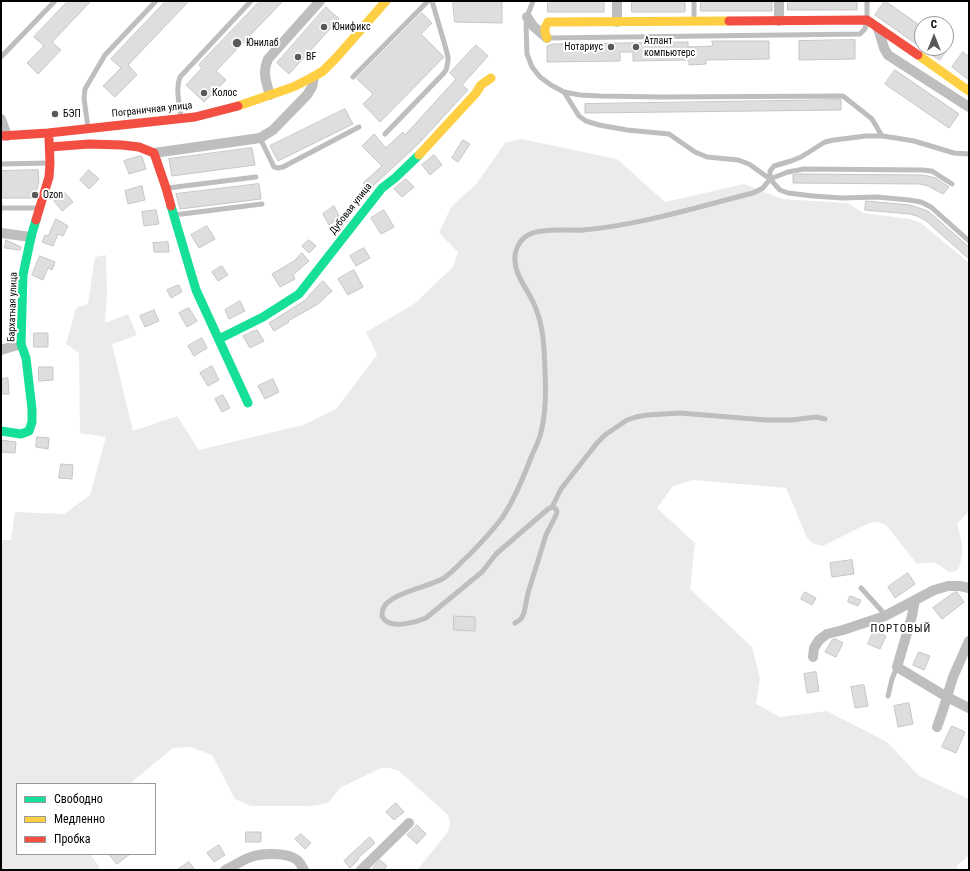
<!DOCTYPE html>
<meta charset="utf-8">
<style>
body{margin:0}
#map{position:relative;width:970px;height:871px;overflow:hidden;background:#fff;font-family:"Roboto Condensed",sans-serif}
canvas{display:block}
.frame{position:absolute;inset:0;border:2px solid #000;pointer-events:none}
.legend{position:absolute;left:16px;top:783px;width:140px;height:72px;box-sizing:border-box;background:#fff;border:1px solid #999;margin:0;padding:5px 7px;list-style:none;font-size:12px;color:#000}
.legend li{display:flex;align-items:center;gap:8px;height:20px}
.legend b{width:20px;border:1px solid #999}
.north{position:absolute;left:914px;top:16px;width:40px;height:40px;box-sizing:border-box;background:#fff;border:1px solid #999;border-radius:50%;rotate:0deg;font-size:11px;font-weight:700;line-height:16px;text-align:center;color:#000}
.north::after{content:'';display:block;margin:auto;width:14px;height:18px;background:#595959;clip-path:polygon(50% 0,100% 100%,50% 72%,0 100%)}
</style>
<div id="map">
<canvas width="970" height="871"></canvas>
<div class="frame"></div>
<ul class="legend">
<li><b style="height:5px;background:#16e098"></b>Свободно</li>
<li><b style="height:5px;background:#ffcf43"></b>Медленно</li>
<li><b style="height:5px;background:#f24e42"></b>Пробка</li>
</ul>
<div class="north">С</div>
</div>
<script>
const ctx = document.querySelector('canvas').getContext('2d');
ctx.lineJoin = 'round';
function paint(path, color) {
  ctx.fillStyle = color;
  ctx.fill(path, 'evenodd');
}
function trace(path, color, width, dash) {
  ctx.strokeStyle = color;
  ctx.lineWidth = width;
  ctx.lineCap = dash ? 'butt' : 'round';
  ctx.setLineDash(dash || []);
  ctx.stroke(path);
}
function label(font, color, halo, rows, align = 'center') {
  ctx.font = font + ' "Roboto Condensed",sans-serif';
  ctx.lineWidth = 4;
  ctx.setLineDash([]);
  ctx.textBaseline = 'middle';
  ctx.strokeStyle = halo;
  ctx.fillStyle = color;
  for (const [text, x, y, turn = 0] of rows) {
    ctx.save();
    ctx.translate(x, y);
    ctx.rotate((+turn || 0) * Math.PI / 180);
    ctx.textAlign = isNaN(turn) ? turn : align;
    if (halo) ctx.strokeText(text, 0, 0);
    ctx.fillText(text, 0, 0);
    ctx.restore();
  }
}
paint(new Path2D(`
 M521 139 617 159 665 202 744 184 782 199 848 203 863 213 910 219 921 223 969 263V511L957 524C962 541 965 552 958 570 946 575 947 568 937 564 932 561 923 563 917 564L886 525 878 522 869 523 823 546 814 544 807 538 786 488 693 480 673 486 657 508 695 543 690 589 752 647 760 678 756 704 780 717 827 711 887 742 919 776 969 799V855L957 866V870H417L448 832 450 823 448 815 398 770 389 768H381L340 788 329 802 319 805 310 806H251L235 799 212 755 191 747 173 748 133 781 131 784H17V854H90L99 866V870H1V540H11L15 512 64 514 90 495 106 437 80 433 79 353 66 344 76 308 88 304 95 257 106 255 107 292 105 323 128 314 137 335 112 344 133 431 177 416 199 450 303 425 336 409 377 355 366 332 414 304 453 267 458 252 439 233 451 207 477 183 505 143Z`), '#ebebeb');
const building = new Path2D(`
 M68 1H91L52 42 61 50 38 74 27 63 44 46 34 37Z
 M166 1H189L128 65 137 75 115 97 103 86 121 68 111 59Z
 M260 1H283L216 71 226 80 204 102 186 85 202 68 199 65Z
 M453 1H502V23L455 22Z
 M548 1H604V12H548Z
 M632 1H685V12H632Z
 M701 1H772V11H701Z
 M788 1H857V10H788Z
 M885 1 922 27V48L875 15Z
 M326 7 339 19 289 74 277 63Z
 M422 13 432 23 421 34 444 57 380 122 363 104 373 94 357 79Z
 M855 40V59L799 60V41Z
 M712 41H769V59L706 60V64L689 65V60L633 61V52H620V61L547 62V46L553 44 688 42V47L713 46Z
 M476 45 488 56 462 85 468 90 422 140 420 138 422 140 413 149 377 182 369 190 363 183 382 166 362 146 374 134 386 148 403 132 405 135 456 79 450 73Z
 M922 48H948L940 60Z
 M963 52 969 57V80L952 67Z
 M895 70 959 114 949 128 885 84Z
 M841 100V110L585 113V104Z
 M345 109 353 124 278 161 270 146Z
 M463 140 470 144 458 162 452 158Z
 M252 148 255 165 172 176 169 159Z
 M434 155 442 165 430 175 422 165Z
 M140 156 142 157 146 169 129 174 124 161Z
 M38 170 39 182 34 198H1V171Z
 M89 170 99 179 89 189 80 180Z
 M798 174 923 175 936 178 949 187 943 194 928 186 920 184 793 183V175Z
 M406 179 414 187 402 197 394 189Z
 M259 184 261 199 180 209 176 194Z
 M142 186 145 200 128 204 125 191Z
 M65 193 73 202 62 211 54 201Z
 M866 201 910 205 928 211 969 247V259L925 220 917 216 910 214 865 210Z
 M334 206 340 218 329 225 323 214Z
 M156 210 159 224 144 226 142 212Z
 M384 210 394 227 381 234 371 218Z
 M56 219 68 226 63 236 58 234 53 246 42 242 45 235 48 236Z
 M207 226 215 239 199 248 191 235Z
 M6 240 21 247 20 250 5 248Z
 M309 240 316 246 309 253 302 246Z
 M168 242 169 252H154L153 243Z
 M364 248 370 258 356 266 350 256Z
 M302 253 309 261 293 275 295 279 280 287 272 274 294 261Z
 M40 256 55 262 52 270 48 268 43 280 32 275Z
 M222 266 228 275 218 281 212 272Z
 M354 270 363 287 348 295 338 279Z
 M323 281 332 291 318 304 288 321 289 322 274 331 269 323 304 301Z
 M179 285 182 292 171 298 167 290Z
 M240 301 245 311 229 319 225 310Z
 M189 308 197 321 187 327 179 313Z
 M154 310 159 321 145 327 140 316Z
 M257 330 264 341 250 348 243 336Z
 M34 333H48V347H34Z
 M202 338 207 348 194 356 188 346Z
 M212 366 219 380 208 386 200 373Z
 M39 367H53V380L39 381Z
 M8 378 9 394H1V379Z
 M273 379 279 392 265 399 258 386Z
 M223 395 230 408 222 412 215 399Z
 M37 437 49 438 48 449 36 447Z
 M1 440 16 442 15 453 1 452Z
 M61 464 73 465 72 479 59 478Z
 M852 560 854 574 832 577 830 563Z
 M908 573 915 584 895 598 888 587Z
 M805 592 816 598 812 605 801 599Z
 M955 592H957L964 602 942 619 933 608Z
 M850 596 861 600 858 606 848 602Z
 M454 616 475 617V631L454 630Z
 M874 630 886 636 880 649 868 644Z
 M836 639 843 643 836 657 825 652 832 640Z
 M919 652 930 656 924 670 913 665Z
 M816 672 819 691 807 693 804 674Z
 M864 685 868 706 855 708 851 687Z
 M909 703 913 724 898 727 894 706Z
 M952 726 965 732 956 753 942 747Z
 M396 803 404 812 394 820 386 812Z
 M417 825 426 834 417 844 407 835Z
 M246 832H261V842H246Z
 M301 834 311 843 305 849 295 839Z
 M370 837 375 843 358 858 359 859 350 868 344 861Z
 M219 845 225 855 214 862 207 853Z
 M109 854H130L117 864Z
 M380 860 387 866 383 870H375L373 868Z
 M189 862 195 870H177Z`);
paint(building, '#dedede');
trace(building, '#c6c6c6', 1);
trace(new Path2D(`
 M533 1 527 17 526 24 527 54 532 67 540 77 551 85 564 92 579 116 586 121 599 125 627 130 669 134 695 152 707 157 738 160 749 164 770 179 780 190 788 193 813 196 842 198 877 197 909 200 921 202 931 207 969 241
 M694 1V20
 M548 38 860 34 865 29 867 20V1
 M1 57 55 1
 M353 77 428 1
 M564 92 580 95 600 96 661 97 843 96 872 119 882 136
 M181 118C180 105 175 89 180 77L251 1
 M88 128 84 98 85 89 105 55 156 1
 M385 134 443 74 446 70 448 61V57L444 42 432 1
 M260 138 274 167 278 168 283 167 359 127
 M1 164 48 163
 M770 179V171L774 166 791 161 801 157 825 142 834 140 866 136H882L896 138 914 141 954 153 969 154
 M168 188 256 177
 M2 208H39
 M174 215 262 204
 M552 507 561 489 597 443 605 435 627 420 636 417 647 415 680 413 766 420H792L816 417 825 419
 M861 588 881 610 885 616
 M515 623 521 619 524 613 528 593 546 535C548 530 557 515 557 512 557 511 556 510 556 509L552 507 548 509 496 554 482 572 426 618C417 622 395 628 386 621 384 620 383 618 382 616 382 613 382 611 383 609 389 593 429 587 444 578 454 571 461 562 470 554 481 543 492 531 502 518 515 499 524 476 532 455 535 449 538 442 540 436 546 414 546 393 545 370 544 349 544 329 536 309 531 293 516 279 515 261 514 252 518 243 525 237 536 227 568 231 583 230 641 225 697 207 753 193L763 188 770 179 788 172 804 169 922 170 932 171 952 184
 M888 696 892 679 897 667`), '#bebebe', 5);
trace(new Path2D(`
 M617 1V22
 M779 1V21
 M527 17 533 26 547 38
 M878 28 884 48 888 55 969 107
 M270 95C266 81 262 73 268 59L320 1
 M1 119 7 136
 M154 153 260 138 273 130 307 95 312 87 314 77
 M1 233 31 237
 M1 350 21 344
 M915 600 912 616 897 667 947 697 969 708
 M813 657 814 648 819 640 827 634 843 630 885 616 934 590 948 586H960L969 588
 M937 727 943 710 953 677 969 641
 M225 870C234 866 242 860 251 857 261 853 288 852 297 860 300 862 302 867 304 870
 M361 870 409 823`), '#bebebe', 10);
trace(new Path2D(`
 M171 206 196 290 248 403
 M219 339 263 317 299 294 382 188 395 178 419 155
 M1 431 21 434 29 431 32 422V409L26 358 21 344 23 275 31 237 36 220`), '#16e098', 9);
trace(new Path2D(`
 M547 38C544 32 544 28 548 22L729 21
 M918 55 969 91
 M238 106 293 87 311 78 323 71 336 58 386 1
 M419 155 476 93 481 85 491 78`), '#ffcf43', 9);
trace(new Path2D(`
 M729 21 867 20 918 55
 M1 136 48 133 195 117 238 106
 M50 147 89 144 122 145 139 147 154 153 166 188 171 206
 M36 220 49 177 50 163 49 139`), '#f24e42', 9);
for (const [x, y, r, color] of [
 [324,27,4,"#595959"],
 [237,43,5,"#595959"],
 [611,47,4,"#595959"],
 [636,47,4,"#595959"],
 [298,57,4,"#595959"],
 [204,93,4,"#595959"],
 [55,114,4,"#595959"],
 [35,195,4,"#595959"]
]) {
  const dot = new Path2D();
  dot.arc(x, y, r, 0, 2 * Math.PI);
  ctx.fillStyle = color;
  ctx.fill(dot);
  trace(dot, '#fff', 1.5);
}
label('10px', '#000', '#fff', [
 ["Юнификс",332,27],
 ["Атлант",644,41],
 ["компьютерс",644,53],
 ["Юнилаб",246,43],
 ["Нотариус",603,47,"right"],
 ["BF",306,57],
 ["Колос",212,93],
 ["БЭП",63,114],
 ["Ozon",43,195]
], 'left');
label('10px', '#000', '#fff', [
 ["Пограничная улица",152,110,-6],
 ["Дубовая улица",351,209,-52],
 ["Бархатная улица",13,307,-88]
]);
ctx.letterSpacing = '1px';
label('11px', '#000', '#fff', [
 ["ПОРТОВЫЙ",901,629]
]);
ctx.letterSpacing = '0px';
</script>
